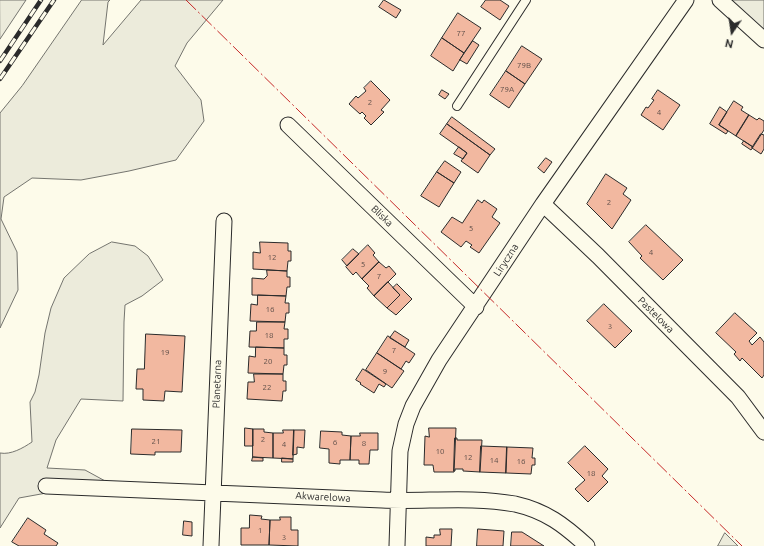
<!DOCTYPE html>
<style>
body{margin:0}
#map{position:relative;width:764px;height:546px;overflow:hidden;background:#fdfbea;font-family:Ubuntu,sans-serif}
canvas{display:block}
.north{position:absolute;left:712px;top:12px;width:40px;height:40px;-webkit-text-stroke:3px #fdfbea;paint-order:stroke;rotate:193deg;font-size:11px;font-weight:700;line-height:16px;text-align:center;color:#2b2b2b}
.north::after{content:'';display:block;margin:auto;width:14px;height:18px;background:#2b2b2b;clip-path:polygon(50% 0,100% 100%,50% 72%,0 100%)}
</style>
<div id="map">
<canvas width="764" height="546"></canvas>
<div class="north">N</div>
</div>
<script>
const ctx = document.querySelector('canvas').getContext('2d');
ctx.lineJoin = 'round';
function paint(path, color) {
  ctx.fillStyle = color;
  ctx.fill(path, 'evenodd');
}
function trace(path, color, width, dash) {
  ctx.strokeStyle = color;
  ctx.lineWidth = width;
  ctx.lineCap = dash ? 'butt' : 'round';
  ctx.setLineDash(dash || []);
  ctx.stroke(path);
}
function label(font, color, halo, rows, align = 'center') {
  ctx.font = font + ' Ubuntu,sans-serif';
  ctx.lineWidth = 3;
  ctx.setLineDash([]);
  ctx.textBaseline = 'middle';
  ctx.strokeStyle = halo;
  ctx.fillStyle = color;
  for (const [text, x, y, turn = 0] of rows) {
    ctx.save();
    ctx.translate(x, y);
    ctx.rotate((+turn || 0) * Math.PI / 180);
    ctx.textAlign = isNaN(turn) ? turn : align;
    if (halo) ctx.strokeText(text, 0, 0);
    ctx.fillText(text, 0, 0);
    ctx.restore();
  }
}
const green = new Path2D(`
 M0 0H26L0 39Z
 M82 0H110L108 2 103 45 141 0H223L187 43 175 66 201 100 204 121 176 160 129 171 81 180 32 178 4 197 1 219 17 252 18 290 0 328V113L22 86Z
 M729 0H764V33Z
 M112 242 135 246 148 256 163 280 142 296 125 305 124 322 123 401 81 399 56 440 47 468 85 470 107 482 19 498 0 528V453C11 455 23 448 32 442L30 402 35 392 39 375 45 333 51 308 64 278 89 254Z
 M725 533 738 546H718Z`);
paint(green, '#ecebdb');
trace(green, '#74746e', 1);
const building = new Path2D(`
 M384 0 401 10 396 18 379 7Z
 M486 0H500L509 6 500 20 481 7Z
 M458 13 481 28 464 53 442 38Z
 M442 38 464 53 453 71 431 56Z
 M473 41 479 45 467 64 460 60Z
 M522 46 542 59 525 84 506 71Z
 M506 71 525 84 509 108 490 95Z
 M371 81 390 100 381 110 384 112 371 125 364 118 366 116 362 112 360 114 349 104 356 96 358 98 366 91 364 88Z
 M442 90 449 94 445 99 439 95Z
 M658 90 680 105 663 130 641 115 646 107 648 108 654 100 652 99Z
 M734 101 743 107 741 110 749 115 736 136 719 125Z
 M720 107 727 112 719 125 728 131 726 134 710 124Z
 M749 115 757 120 759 118 764 121V130L753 147 736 136Z
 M452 117 495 149 490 155 447 124Z
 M447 124 490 155 478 173 461 161 467 153 440 134Z
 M761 134 764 135V149L761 154 752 148Z
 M744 141 753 147 751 150 742 144Z
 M459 147 467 153 463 159 454 154Z
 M546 158 552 162 544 173 538 168Z
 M445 161 461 172 454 183 437 172Z
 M437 172 454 183 439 207 421 196Z
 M606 174 627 188 623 194 631 200 612 229 587 204Z
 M478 200 482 203 484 200 497 209 492 217 500 223 479 253 470 247 472 245 466 241 461 247 441 232 452 217 462 223Z
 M646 225 683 260 663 280 640 258 642 256 629 242Z
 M260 242 288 243V251H291V261H288L287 271 253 269V252L260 253Z
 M368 245 375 253 373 255 379 262 362 279 356 272 353 275 346 267Z
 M353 249 359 254 347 266 342 260Z
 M379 262 386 268 389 266 396 274 374 296 367 288 369 286 362 279Z
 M267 270 287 271V277H290V287H287L286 296 252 295V278L264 279 267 276Z
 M388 282 400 295 387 308 374 296Z
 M397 284 412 299 396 315 387 308 400 295 393 288Z
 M258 295 286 296 285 303H289V313H286L285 322 250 321 251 304 257 305Z
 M604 304 632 331 615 348 587 321Z
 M735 313 757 333 749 341 752 345 760 337 764 342V375L762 378 742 358 740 361 734 354 736 352 716 333Z
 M257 322H285L284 329H288V339H284V348L249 347 250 331H256Z
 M395 331 409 340 405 347 390 338Z
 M146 334 185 336 182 392 165 391 164 401 143 400V389H136L137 369H144Z
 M388 336 415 354 409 363 406 361 401 369 377 353Z
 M256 347 284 348V355H287V365H284L283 374 248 373 249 356 255 357Z
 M377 353 404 371 392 388 366 370Z
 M363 369 386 384 384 387 379 384 374 393 360 384 361 383 356 380Z
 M254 374H283V381H286V391H283L282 401 247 399 248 382H254Z
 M245 428 253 429V446H245Z
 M429 428H456L454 472H434L433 465H424L425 436 429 437Z
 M132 429 182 430 181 452H155V455L131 454Z
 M253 429H264V432L273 433V458L253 457Z
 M283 430H294L293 459 273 458V433H283Z
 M294 430H305L304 448 297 447V454L293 455Z
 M321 431 342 432V435L351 436 350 460H340V464L329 463V449L320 448Z
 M360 433H378V450H370L369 464H359V460H350L351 436H360Z
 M455 438H457V440H482L480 472 463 471V469H455V471H454Z
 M481 446 507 447 506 473 480 472Z
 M585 446 608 469 602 476 608 482 588 502 575 489 585 480 568 463Z
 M507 447 533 448 532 458H535V465H532L531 474 506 473Z
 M253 457 263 458V461H252Z
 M282 458 293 459V462H282Z
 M250 515 262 516 261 519 270 520 269 545H241V528H249Z
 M280 517H291V530H298V546L269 545 270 520H280Z
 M28 518 46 530 44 534 58 543 56 546H19L12 542Z
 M184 521 192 522V536L183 535Z
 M440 529H452L451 546H426V537L434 538V535H440Z
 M478 529 504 531 503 546H477Z
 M512 532H522L544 546H511Z`);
paint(building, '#f2b8a0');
trace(building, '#2b2b2b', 1);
const lane = new Path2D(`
 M457 106 526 0`);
const street = new Path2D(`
 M720 0 764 40
 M288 125 476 307
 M543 204 598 256 738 397 764 432
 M46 486C158 490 270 495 382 500 425 502 471 496 515 504 546 511 564 525 587 546
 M211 546 224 221
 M397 546 400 451 406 424 413 406 439 360 543 204 686 0`);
trace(lane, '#2b2b2b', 10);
trace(street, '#2b2b2b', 17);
trace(lane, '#fdfbea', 8);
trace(street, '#fdfbea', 15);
const rail = new Path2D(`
 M0 61 41 0
 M0 79 54 0`);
trace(rail, '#2b2b2b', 4.5);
trace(rail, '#fdfbea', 3, [9]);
trace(new Path2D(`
 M186 0 742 546`), '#c62828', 1, [14, 3, 2, 3]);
label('8px', '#5d4e48', null, [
 ["77",461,33],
 ["79B",524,65],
 ["79A",507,89],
 ["2",370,102],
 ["4",659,112],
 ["2",609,202],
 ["5",471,228],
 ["4",651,252],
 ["12",272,257],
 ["5",363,264],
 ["7",379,276],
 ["16",270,309],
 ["3",610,326],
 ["18",269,335],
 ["7",394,350],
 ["19",165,352],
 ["20",268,361],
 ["9",385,371],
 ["22",267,387],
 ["2",263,439],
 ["21",156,441],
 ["6",335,442],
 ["8",364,443],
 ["4",284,444],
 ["10",440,451],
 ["12",468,457],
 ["14",494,460],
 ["16",521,461],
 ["18",591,473],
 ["1",260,530],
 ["3",284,537]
]);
label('10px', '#2b2b2b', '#fdfbea', [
 ["Bliska",382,216,44],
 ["Liryczna",506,260,-57],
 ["Pastelowa",656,315,45],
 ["Planetarna",217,384,-88],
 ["Akwarelowa",323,497,3]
]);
</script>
